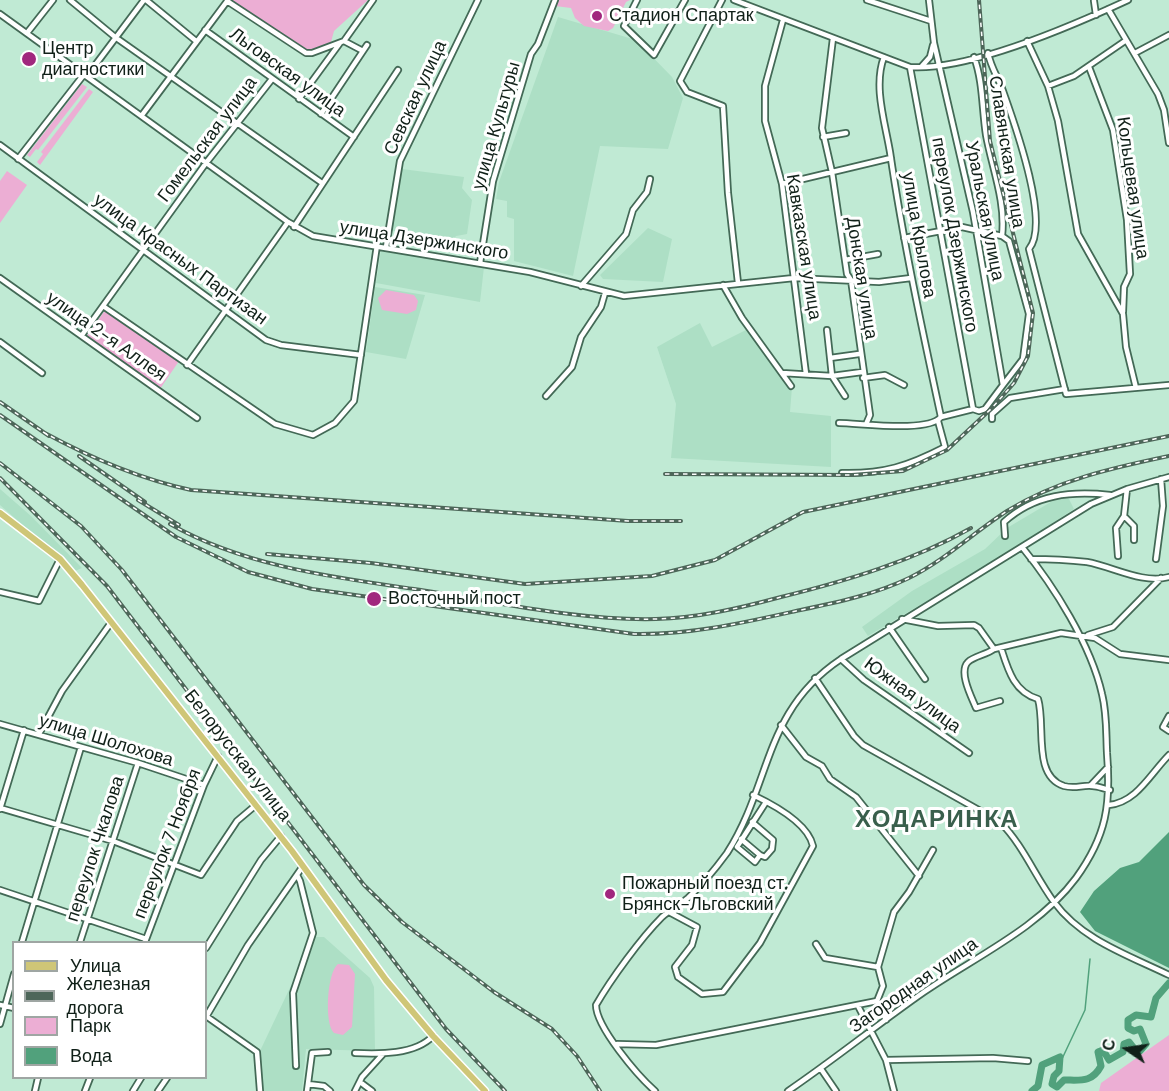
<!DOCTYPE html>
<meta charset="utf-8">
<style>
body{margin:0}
#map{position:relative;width:1169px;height:1091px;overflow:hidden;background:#c0ead4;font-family:"DM Sans",sans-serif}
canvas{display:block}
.legend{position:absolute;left:12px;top:941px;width:195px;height:138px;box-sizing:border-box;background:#fff;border:2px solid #9fa6a3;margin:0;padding:8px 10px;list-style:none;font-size:18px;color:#102018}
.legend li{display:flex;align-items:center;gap:12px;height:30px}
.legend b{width:30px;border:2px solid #9fa6a3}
.north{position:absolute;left:1097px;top:1019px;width:60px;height:60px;-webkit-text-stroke:4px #fff;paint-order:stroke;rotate:283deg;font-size:16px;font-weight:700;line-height:24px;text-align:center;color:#102018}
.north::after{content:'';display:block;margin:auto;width:21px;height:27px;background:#102018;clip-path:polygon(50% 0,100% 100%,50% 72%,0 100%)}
</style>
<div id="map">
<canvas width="1169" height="1091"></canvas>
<ul class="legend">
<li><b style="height:8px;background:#cfc677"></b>Улица</li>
<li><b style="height:8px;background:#4d6659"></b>Железная дорога</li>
<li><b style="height:16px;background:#ecaed4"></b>Парк</li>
<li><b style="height:16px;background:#51a17c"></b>Вода</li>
</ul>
<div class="north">С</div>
</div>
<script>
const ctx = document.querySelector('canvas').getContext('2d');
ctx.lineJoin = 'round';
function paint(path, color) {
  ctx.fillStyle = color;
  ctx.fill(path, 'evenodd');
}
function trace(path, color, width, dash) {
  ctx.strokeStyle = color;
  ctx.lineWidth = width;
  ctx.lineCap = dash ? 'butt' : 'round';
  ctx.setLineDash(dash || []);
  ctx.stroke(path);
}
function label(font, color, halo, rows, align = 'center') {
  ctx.font = font + ' "DM Sans",sans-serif';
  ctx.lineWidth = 6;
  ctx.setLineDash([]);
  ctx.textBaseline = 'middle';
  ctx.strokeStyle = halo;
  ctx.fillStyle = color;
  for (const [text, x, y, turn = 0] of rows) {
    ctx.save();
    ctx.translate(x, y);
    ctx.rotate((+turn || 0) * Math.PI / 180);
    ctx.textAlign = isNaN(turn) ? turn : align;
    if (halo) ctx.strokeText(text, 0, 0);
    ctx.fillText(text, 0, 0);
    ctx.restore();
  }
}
paint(new Path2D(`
 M558 17 636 40 672 77 683 98 668 149 600 146 573 276 514 261V219L507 217V201L496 199 499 182Z
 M402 169 464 177 462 188 472 200 467 234 456 236 447 249 399 240 400 232 390 230 398 176H401Z
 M648 228 672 239 663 282 603 279 600 275Z
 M381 250 484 267 480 302 376 283Z
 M375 287 425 295 406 359 366 352Z
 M700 323 712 347 746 330 792 387 790 412 831 416V467L671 458 676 404 657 347Z
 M0 489 31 516 82 568 75 571 0 505Z
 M1066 493 1074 509 1015 548 868 636 862 627 912 591 985 549 1007 528Z
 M314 937H324L370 978 374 987 375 1051 306 1049 302 1091H262L260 1051Z`), '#addfc5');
paint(new Path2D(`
 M229 0H367V1L334 31 331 42 307 51Z
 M558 0H630L626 2 613 28 608 31 584 26 575 18 571 8 555 6Z
 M82 84 87 87 38 150 36 149 30 157 27 155Z
 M89 89 93 92 40 165 37 162 43 154 41 152Z
 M7 171 27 185 0 223V181Z
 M386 290 414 295 418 301 416 310 407 314 382 310 378 298Z
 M106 309 179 361 160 389 86 337Z
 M338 964 349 965 355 974 352 1027 343 1035 334 1033C324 1024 327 972 338 964Z
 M1169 1035V1091H1099L1101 1083Z`), '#ecaed4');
paint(new Path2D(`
 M1169 832V968L1095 931 1080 912 1094 891 1120 868 1139 862Z`), '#51a17c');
trace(new Path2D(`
 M1061 1061 1085 1010 1090 959`), '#51a17c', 1.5);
trace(new Path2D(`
 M1032 1091 1038 1086 1042 1065 1060 1057 1059 1071 1054 1076 1052 1084 1057 1087 1064 1080C1080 1080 1092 1083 1101 1066L1098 1052 1103 1050 1109 1060 1123 1052 1124 1044 1129 1042 1136 1051H1140L1146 1044 1140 1029 1134 1031 1128 1028V1020L1136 1015 1151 1017 1156 998 1169 983`), '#51a17c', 7);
const minor = new Path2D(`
 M70 0 115 37 322 183
 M146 0 196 41
 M637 0 624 26 654 55 685 0
 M722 0 680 81 687 92 723 106 728 193 738 283
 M734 0 910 67C968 71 1074 25 1128 0
 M867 0 931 21
 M227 1 306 53H312L344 41 363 51 367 45
 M1094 1 1096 15
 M1108 9 1158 94 1164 110 1169 143
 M0 14 288 222 313 236 530 272 624 296 794 278 879 282 911 278
 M783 20 765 86V121L782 184 806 374
 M205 30 354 137
 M27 33 53 0
 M833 38 822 128 832 172 847 274 851 280 870 415 867 422
 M344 41 373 0
 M1027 41 1048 86 1058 121 1078 234 1123 314 1126 347 1136 388
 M988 53C991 68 998 77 1003 91 1014 122 1051 223 1029 249L1066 394 1169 385
 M1135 53 1169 35
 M884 57C873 86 885 122 890 152 903 241 922 329 941 417
 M974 57C983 81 982 109 986 135 992 168 1006 202 1002 236L1009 241 1029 314 1023 359 1003 385
 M922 66 930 57 933 45
 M910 67 973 409
 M1089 67 1113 130 1127 220 1130 274 1124 287 1123 312
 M1048 86 1074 76 1125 41
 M299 99 340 43
 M321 114 363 51
 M142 115 228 0
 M823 137 846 133
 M0 145 266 340 281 345 361 355
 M18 159 82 77 90 72 144 0
 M782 184 891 158
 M294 227 398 70
 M904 238 962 227 1002 236
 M386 247 400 161 478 0
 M845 260 878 254
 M480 263 493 181 531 54 538 44 555 0
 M0 278 197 418
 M723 285 742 318 791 386
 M581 286 626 234 633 210 647 192 650 179
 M103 306 275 424 313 435 335 423 354 401 377 245
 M827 330 832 376 845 396
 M82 335 206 163 272 79
 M0 342 42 373
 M830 358 859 354
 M187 365 288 222
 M782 373 832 376 862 372
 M863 378 885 375 904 385
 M546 396 572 367 581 337 601 307 605 293
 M992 419V414L1010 398 1065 389
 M839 423C860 423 928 433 941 417L973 409 979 411 985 409 1003 385 973 212 934 43 929 0
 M842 473C884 474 908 466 945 447L938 421
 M1124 516 1134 526V540
 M1005 536 1004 522C1035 494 1071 491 1110 495
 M1118 556 1116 528 1124 516 1127 489
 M1031 559C1050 559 1069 560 1087 562 1114 567 1142 584 1169 577
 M1156 559 1163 506 1161 479
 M0 592 39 601 60 559
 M902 619 938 626 974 625 979 628 994 649 1061 633 1095 638 1120 654 1169 660
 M889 627 925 679
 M1088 635 1113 627 1161 578
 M1001 648C1008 670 1014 692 1038 699 1046 725 1032 776 1064 786 1075 789 1082 785 1092 786 1098 786 1104 789 1110 790
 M994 649C986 655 974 656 968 662 958 672 972 698 976 708L1000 701
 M841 659 864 680 969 753
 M815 678 854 736 863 745 1000 822C1023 845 1035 876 1054 902 1082 940 1128 955 1169 975
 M1169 716 1163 727 1169 731
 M0 724 138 763 204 785
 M781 725 806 757 822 766 830 779 856 797 919 876
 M39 734 62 691 110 624
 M1091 785 1108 767
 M1109 805C1137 802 1150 774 1169 755
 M0 808 113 841 201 875 237 821 256 805
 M0 809 24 730
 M752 822 773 840 772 849 765 857 760 855 755 862 737 847 766 802
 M741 839 760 855
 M0 890 146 939
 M669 912 697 927 692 945 675 967 678 977 702 994 723 992 760 943 813 846C808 823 772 804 753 795
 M22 942 81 747
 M80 942 138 763
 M145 942 204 785 218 756
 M816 944 825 958 878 967
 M206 948 261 860 281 836
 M0 1005 14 1008
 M858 1006 886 1060 894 1091
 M206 1016 257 1052 260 1091
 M206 1017 248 945 303 866
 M886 1020 877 1001 883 986 878 967 894 912 909 892 933 850
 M0 1024 14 974
 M617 1044 656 1045 877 1001
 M355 1053C379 1054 415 1055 433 1036
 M886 1060 993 1058 1028 1061
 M296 1066 293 993 313 933 300 881 297 875
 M821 1069 836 1091
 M360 1082 372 1091
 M308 1084 324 1086 330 1091
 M35 1091 38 1078
 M85 1091 90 1078
 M133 1091 141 1078
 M158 1091 167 1078
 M307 1091 312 1053 328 1052
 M355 1091 362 1077 383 1054
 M655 1091C638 1076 596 1027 596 1005 611 979 641 938 662 917 670 910 680 905 688 898 702 885 716 868 727 853 772 783 763 711 841 659L1091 504 1127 489 1169 477
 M788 1091C835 1059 878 1024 924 992 975 957 1039 928 1076 878 1107 835 1111 804 1107 753 1106 733 1107 714 1102 694 1091 645 1054 586 1022 547`);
const major = new Path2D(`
 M0 513 60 559 82 585 292 851 386 980 433 1036 485 1091`);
trace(minor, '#436956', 8);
trace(major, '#fff', 9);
trace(minor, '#fff', 4.5);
trace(major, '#cfc677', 6);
const rail = new Path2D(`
 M0 402 49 436
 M0 415 176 537 248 572 312 589 634 634C690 635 742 623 796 611 834 603 874 595 909 578 945 560 973 533 1007 511 1057 480 1112 468 1169 456
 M43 432C89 457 140 479 191 490L628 521H681
 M79 456 145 502
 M0 463 81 526 122 570 364 885 402 922 494 992 552 1029 577 1056 600 1091
 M665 474 852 475 903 471 947 450 992 408 1014 383 1028 356 1033 313 990 141 979 0
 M0 478 107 586 446 1029 505 1091
 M138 500 179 525
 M170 524C244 566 331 577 414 589 493 601 576 621 656 619 698 618 740 608 781 597 846 581 913 561 971 528
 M267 554 371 563 525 584 652 576 715 560 803 512 1169 436`);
trace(rail, '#4d6659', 4);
trace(rail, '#fff', 1.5, [4.5]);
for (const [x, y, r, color] of [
 [597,16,6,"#a1277e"],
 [29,59,8,"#a1277e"],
 [374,599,8,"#a1277e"],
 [610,894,6,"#a1277e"]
]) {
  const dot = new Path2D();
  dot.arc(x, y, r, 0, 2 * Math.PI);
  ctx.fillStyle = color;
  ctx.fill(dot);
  trace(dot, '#fff', 2);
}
label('18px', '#102018', '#fff', [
 ["Стадион Спартак",609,16],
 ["Центр",42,49],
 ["диагностики",42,70],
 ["Восточный пост",388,599],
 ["Пожарный поезд ст.",622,884],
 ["Брянск-Льговский",622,905]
], 'left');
label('18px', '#102018', '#fff', [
 ["Льговская улица",287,73,36],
 ["Севская улица",416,98,-65],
 ["улица Культуры",497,126,-74],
 ["Гомельская улица",208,140,-53],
 ["Славянская улица",1006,152,81],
 ["Кольцевая улица",1132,188,82],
 ["Уральская улица",984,211,79],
 ["улица Крылова",918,235,80],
 ["переулок Дзержинского",954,235,80],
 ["улица Дзержинского",424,241,9],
 ["Кавказская улица",803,247,81],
 ["улица Красных Партизан",180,260,36],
 ["Донская улица",861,278,81],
 ["улица 2-я Аллея",106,337,35],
 ["Южная улица",912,696,36],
 ["улица Шолохова",106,741,17],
 ["Белорусская улица",237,756,52],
 ["переулок 7 Ноября",168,844,-69],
 ["переулок Чкалова",96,849,-72],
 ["Загородная улица",914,986,-35]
]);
ctx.letterSpacing = '1.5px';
label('bold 24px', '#395f4c', '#fff', [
 ["ХОДАРИНКА",937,821]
]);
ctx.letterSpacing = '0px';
</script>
